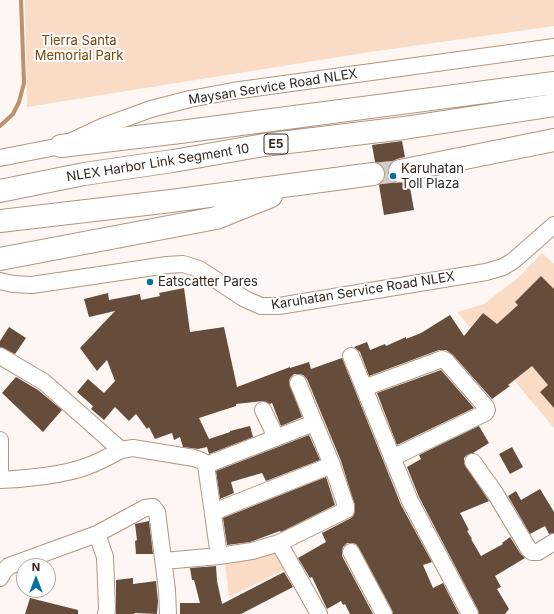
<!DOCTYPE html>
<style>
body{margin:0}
#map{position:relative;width:554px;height:614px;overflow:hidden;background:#fdf6f2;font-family:Inter,sans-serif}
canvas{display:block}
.north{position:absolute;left:16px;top:558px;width:40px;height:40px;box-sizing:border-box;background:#fff;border:1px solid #aca7a4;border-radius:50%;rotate:0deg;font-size:11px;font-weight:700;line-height:16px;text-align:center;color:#30241c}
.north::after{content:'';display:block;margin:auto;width:14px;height:18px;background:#096f9c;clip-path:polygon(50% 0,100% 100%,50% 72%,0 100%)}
</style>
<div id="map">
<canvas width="554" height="614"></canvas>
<div class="north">N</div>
</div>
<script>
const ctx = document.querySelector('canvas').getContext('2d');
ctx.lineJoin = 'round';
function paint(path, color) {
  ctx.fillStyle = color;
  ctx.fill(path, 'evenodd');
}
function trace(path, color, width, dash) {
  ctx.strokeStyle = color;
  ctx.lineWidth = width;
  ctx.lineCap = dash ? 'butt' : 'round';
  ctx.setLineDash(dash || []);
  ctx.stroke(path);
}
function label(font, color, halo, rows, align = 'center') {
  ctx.font = font + ' Inter,sans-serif';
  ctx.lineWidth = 4;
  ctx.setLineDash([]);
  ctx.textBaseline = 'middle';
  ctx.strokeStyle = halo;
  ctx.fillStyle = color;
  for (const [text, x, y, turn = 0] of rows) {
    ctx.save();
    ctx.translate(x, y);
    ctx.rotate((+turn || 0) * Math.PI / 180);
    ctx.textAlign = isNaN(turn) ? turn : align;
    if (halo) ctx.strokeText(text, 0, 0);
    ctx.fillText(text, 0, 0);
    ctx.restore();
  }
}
paint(new Path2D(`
 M25 0H554V26L370 52 27 107Z
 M542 253 554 264V428L457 312 484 304 519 277Z
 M279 552 286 569 229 597 225 563Z`), '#fadbc5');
trace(new Path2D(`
 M0 126 13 114 19 102 24 83 21 0`), '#bd906e', 4);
paint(new Path2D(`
 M402 141 405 157 397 159 391 162 388 167V173L390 179 396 183 409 182 414 210 384 215 379 185 384 179 385 172 383 166 378 163 375 162 372 145Z
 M541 276 554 289V408L540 392 548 385 532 366 508 385 510 386 492 399 453 355 446 350H439L369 376 360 352 354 347 367 342 370 350 385 344 386 346 406 337V339L421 333 450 315 464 336 483 313 497 324 518 305 515 302Z
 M184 288 190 332 224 327 237 387 290 367V368L309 362 311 369 342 358 401 505 432 562 423 565 433 588 443 583 459 614H393L392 610 359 548 356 544 352 543H347L343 547 342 551V556L373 614H350L345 604 343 605 341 601 327 609 312 577 310 578 298 558 326 542 322 533 351 518 354 515 355 506 341 461 307 379 303 375 299 374H294L290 378 289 382 302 417 281 426 272 403 270 404 263 401 236 404V406L199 418 209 439 230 432V431L250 426 253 437 209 454 207 447 198 449 183 447 180 437 174 440 172 433 155 439 149 427 147 429 136 414 129 421 115 407 104 420 91 409 93 406 77 392 88 379 104 393 115 381 107 360 97 371 80 348 115 311 89 317 84 299 108 293 109 300 140 294 141 300 160 296 159 293Z
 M9 327 26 338 15 354 0 347V341Z
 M441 370 474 408 397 445 377 393Z
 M16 377 38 390 62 410 43 432 2 393Z
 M479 426 489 443 473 453 467 455 464 458V463L489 501 460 513 469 530 467 531 472 539H471L481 556 503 544 502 543 510 537 520 553 525 558 495 576 501 587 497 589 509 609 505 614H479L478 610 419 497 407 467 421 459 419 455Z
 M309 435 320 460 266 481 262 473 231 482 234 493 220 499 216 471Z
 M512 447 523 467 510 474 499 454Z
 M326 477 335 505 281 532 280 531 250 542 227 545 223 518Z
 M540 489 554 512V533L549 534 545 526 530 534 508 496 516 491 521 500Z
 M149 521 153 554H136L135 541 137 540 135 524Z
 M216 566 217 581 222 604 284 572 293 587 241 614H180V603H200L194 580H192L190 568Z
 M133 578V584L156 581 158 601 157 614 135 613 134 614H116V580Z
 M30 598 78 610V614H25Z`), '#664c3a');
trace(new Path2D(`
 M373 174 400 171`), '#d4ccc7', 22, [22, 11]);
const minor = new Path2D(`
 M0 158 61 146 104 126 151 109 190 99 233 91 554 47
 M0 281 13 284 32 285 167 265 183 264 199 269 245 299 261 306H279L486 272 503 267 513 261 554 225
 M0 356 44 382 121 450 133 448 194 458 202 461 206 465 219 556
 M351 356 410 501 470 614
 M364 388 442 359 446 361 486 407 487 410 485 413 392 458
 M263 410 276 437
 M0 440V479
 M473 462 495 493 528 548 532 552H538L554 542
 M206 465 314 423
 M0 480C25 479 65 475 88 466 99 462 110 456 121 450
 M213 512 332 465
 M97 534 105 557 107 609 106 614
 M279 543 319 614
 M351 552 384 614
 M164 561 219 556 252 551 279 543 346 510V506L332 465 298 383
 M0 578 4 571 9 566 97 534 145 508 153 507 157 512 167 590 168 614`);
const highway = new Path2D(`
 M61 146 180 132 554 83
 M400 171 554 140
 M0 191 84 174 173 161 264 145 404 128 554 105
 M0 221 171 201 373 174
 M0 259 216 218 271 196`);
trace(minor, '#b29580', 18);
trace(highway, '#b29580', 24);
trace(minor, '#fff', 16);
trace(highway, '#fff', 22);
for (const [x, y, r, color] of [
 [393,176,4,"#096f9c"],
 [150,282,4,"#096f9c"]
]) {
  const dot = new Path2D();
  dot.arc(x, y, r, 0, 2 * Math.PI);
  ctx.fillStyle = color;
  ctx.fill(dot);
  trace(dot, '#fff', 1.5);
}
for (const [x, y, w] of [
 [276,144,24]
]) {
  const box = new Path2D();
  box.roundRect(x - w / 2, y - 10, w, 20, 3);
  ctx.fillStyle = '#fff';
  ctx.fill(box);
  trace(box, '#30241c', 1);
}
label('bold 12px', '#30241c', null, [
 ["E5",276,144]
]);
label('13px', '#7c4208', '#fff', [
 ["Tierra Santa",79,41],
 ["Memorial Park",79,56]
]);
label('13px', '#30241c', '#fff', [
 ["Maysan Service Road NLEX",273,87,-9],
 ["NLEX Harbor Link Segment 10",158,163,-9],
 ["Karuhatan Service Road NLEX",363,291,-9]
]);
label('13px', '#30241c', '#fff', [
 ["Karuhatan",401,169],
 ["Toll Plaza",401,184],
 ["Eatscatter Pares",158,282]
], 'left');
</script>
